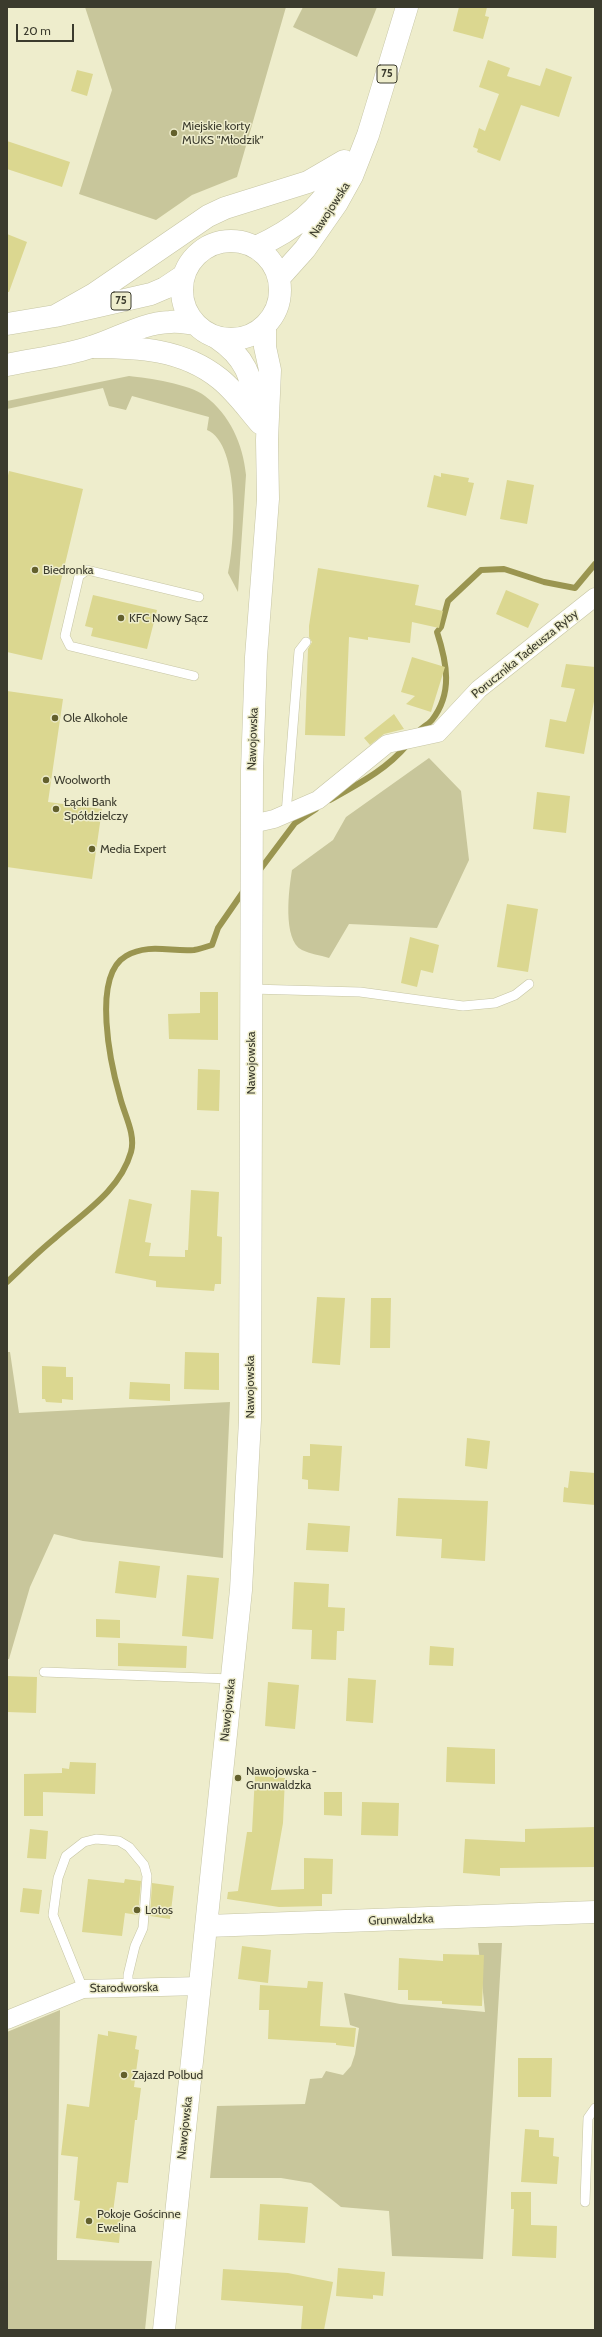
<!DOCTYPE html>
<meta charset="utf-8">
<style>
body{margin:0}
#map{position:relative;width:602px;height:2337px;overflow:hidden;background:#eeedcc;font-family:Cabin,sans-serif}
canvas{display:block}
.frame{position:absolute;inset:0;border:8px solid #3b3b2d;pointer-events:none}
.scale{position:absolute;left:16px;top:24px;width:58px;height:18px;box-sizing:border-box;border:2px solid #3b3b2d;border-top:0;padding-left:5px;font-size:12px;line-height:14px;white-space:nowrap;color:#3b3b2d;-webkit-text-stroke:3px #eeedcc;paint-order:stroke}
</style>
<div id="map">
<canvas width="602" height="2337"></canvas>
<div class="frame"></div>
<div class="scale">20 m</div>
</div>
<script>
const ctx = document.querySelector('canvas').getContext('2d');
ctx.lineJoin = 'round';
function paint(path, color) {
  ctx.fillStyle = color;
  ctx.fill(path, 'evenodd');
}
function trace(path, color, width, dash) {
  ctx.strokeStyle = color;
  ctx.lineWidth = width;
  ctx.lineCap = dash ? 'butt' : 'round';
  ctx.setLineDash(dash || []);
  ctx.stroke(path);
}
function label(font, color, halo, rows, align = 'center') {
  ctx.font = font + ' Cabin,sans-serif';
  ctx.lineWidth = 3;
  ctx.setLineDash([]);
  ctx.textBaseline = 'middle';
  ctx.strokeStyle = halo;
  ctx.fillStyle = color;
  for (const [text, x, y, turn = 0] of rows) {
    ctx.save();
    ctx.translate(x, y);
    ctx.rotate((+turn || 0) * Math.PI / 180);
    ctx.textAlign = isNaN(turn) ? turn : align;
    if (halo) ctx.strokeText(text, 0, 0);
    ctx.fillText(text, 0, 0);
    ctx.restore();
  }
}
paint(new Path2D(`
 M85 7H286L237 177 192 195 156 220 79 194 112 90Z
 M303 7H377L357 57 293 27Z
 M129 376C148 378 190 384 205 396 230 415 243 444 246 475L238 592 228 573C235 542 241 444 207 430L209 417 132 396 126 410 109 406 103 388 7 409V401Z
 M429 758 461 791 469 860 437 928 349 924 329 958C320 955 310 954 302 950 282 940 289 888 292 870L333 840 346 817Z
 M7 1352H10L19 1413 230 1402 223 1558 83 1541 54 1534 30 1587 9 1659H7Z
 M478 1943H502L483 2259 392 2256 389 2211 341 2207 311 2183 281 2178H210L217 2106 305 2104 310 2079 322 2078 326 2071 343 2075 351 2066 355 2054 359 2028 350 2025 344 1993 400 2004 485 2012Z
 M60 2010 57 2260 152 2261 145 2330H7V2032Z`), '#c8c69b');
trace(new Path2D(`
 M418 732C422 727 428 725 432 720 453 693 447 663 437 632L441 627 448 601 481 570 504 569 544 582 575 588 595 564
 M330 800C358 784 386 770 407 745
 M259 871 295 823 316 809
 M7 1282C23 1267 38 1252 54 1239 82 1214 120 1191 131 1152 136 1134 124 1114 120 1097 111 1066 91 976 126 956 148 943 171 952 194 950 200 949 206 947 212 945L218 928 245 889`), '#9a9550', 6);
paint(new Path2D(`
 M459 7H487L485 16 489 17 483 39 453 31Z
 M488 60 510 68 507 76 540 86 546 68 572 77 559 117 521 105 500 161 477 152 478 149 473 147 479 128 485 131 499 94 479 87Z
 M77 70 93 74 87 96 71 91Z
 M7 141 70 162 62 187 7 169Z
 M7 234 27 242 9 292H7Z
 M9 471 83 489 42 660 7 652V480Z
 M441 473 469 478 468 482 474 483 466 516 427 507 434 475 441 477Z
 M507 480 534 485 527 524 500 519Z
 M318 568 419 585 415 605 443 611 439 628 412 622 410 643 368 637V640L349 637 345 736 305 735 308 649 312 642 309 637V626Z
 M506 590 539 604 528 628 496 614Z
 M93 595 157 610 147 649 91 636 93 628 85 626Z
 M412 657 445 667 431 712 406 704 415 696 401 692Z
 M566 664 595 667V696L584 754 545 747 550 719 566 722 575 689 561 687Z
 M7 691 63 699 48 802 102 809 92 879 7 867Z
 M394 714 404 729 384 734 370 745 364 738Z
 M537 792 570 796 566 833 533 829Z
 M507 904 538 909 528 972 497 967Z
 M410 937 439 945 433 973 421 970 417 987 401 983Z
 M200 992H218V1040L169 1039 168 1014 200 1013Z
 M198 1069 220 1070 219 1111 197 1110Z
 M191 1190 219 1192 217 1236 222 1237 221 1284H215L214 1291 156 1287V1281L115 1273 129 1199 152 1204 145 1242 151 1243 149 1256 185 1257V1250H188Z
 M317 1297 345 1298 340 1365 312 1363Z
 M371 1298H391L390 1348H370Z
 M185 1352 219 1353V1390L184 1389Z
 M42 1366 66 1367V1377H73V1400L62 1399V1403L46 1402 45 1399H42Z
 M130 1382 170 1384V1401L129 1399Z
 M467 1438 490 1441 487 1469 465 1466Z
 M310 1444 342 1446 339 1491 308 1489V1480L302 1479 303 1456H310Z
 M570 1471 595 1473V1505L563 1502 564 1487 568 1488Z
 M398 1498 488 1501 485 1561 441 1558 442 1539 396 1536Z
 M308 1523 350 1526 348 1552 306 1550Z
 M119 1561 160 1566 156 1598 115 1593Z
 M187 1575 219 1578 213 1639 182 1636Z
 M294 1582 329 1584 328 1607 345 1608 344 1631H337L336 1660 311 1659 312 1630 292 1629Z
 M96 1619 120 1620V1638L96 1637Z
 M118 1643 187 1646 186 1668 118 1666Z
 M430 1646 454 1648 453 1666 429 1665Z
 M7 1676 37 1677 36 1713 7 1712Z
 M348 1678 376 1680 373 1723 346 1721Z
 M268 1682 299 1685 295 1729 265 1726Z
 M447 1747 495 1749V1784L446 1782Z
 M70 1762 96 1763 95 1794 43 1792V1816H24V1774L62 1773V1768L69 1769Z
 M255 1776 285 1778 283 1823 271 1890 304 1889V1858L333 1859 332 1894H322V1906L279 1907 227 1899 228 1892 238 1891 247 1832H252Z
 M324 1792H342V1816L324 1815Z
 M362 1802 399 1803 398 1836 361 1835Z
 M595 1827V1867L500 1868V1876L463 1873 465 1839 525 1842V1829Z
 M30 1829 48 1831 46 1859 27 1858Z
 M88 1879 124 1883 125 1879 141 1881 138 1915 125 1913 122 1936 82 1932Z
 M152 1883 174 1886 170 1919 150 1916Z
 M23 1888 42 1890 39 1914 20 1912Z
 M242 1946 271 1950 268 1983 238 1979Z
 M443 1954 484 1955 482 2006 442 2004V2001L408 2000V1990H398L399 1958 443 1961Z
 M308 1981 323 1982 320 2026 356 2028 354 2047 336 2045V2043L268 2039 269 2010H259L260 1985 307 1988Z
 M108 2031 137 2036 135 2049 139 2050 134 2087 141 2088 137 2120H135L128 2183 117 2182 113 2212 122 2213 119 2243 76 2238 80 2201 74 2200 78 2157 61 2155 67 2104 89 2107 98 2034 108 2036Z
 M518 2058H552L551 2097H518Z
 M525 2129 539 2130V2137L554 2138 553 2156 559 2157 557 2184 521 2182Z
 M511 2192H531V2225L557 2226 556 2258 512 2256 514 2209H511Z
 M260 2204 308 2207 305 2243 258 2240Z
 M338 2268 385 2272 383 2296 373 2295V2299L336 2296Z
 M223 2269 288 2273 333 2282 324 2330H301L303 2306 221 2300Z`), '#dbd790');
const service = new Path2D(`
 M194 676 70 646 65 636 79 576 87 570 199 597
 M286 814 299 651 306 642
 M251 989 360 992 463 1006 495 1003 515 995 529 984
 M44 1672 231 1679
 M83 1989 53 1915 58 1878 66 1856 84 1842 96 1839 119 1841 129 1847 144 1865 147 1876 143 1928 135 1946 128 1975V1988
 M585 2202 588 2118 595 2108`);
const minor = new Path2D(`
 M252 824 274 819 318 800 387 744 438 733 479 689 595 597
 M7 2020 83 1989 200 1986`);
const tertiary = new Path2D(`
 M217 338C251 361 251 382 259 420
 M92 347C138 347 183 349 220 379 236 392 247 408 260 423
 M207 1926 595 1912
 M164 2330 241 1590 250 1420 252 771 256 657 268 499 267 440 270 370 265 347V326`);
const primary = new Path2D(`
 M182 290a49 49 0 1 1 98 0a49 49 0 1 1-98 0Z
 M256 247C287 233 320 211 335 179
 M279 278 305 249 337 203 352 176 368 135 407 7
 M55 316 94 294 208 216 225 208 308 182 344 161
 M7 324 55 316 151 294 165 288 183 276
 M7 365C35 359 64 356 91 347 118 339 141 323 170 322 178 321 187 323 195 324`);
trace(service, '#c6c5a4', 10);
trace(minor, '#c6c5a4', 19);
trace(tertiary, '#c6c5a4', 23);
trace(primary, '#c6c5a4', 23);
trace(service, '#fff', 9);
trace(minor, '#fff', 18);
trace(tertiary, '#fff', 22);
trace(primary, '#fff', 22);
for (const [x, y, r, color] of [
 [174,133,4,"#63602c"],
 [35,570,4,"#63602c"],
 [121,618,4,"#63602c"],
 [55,718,4,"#63602c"],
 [46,780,4,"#63602c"],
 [56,809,4,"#63602c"],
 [92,849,4,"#63602c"],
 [238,1778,4,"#63602c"],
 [137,1910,4,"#63602c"],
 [124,2075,4,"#63602c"],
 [89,2221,4,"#63602c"]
]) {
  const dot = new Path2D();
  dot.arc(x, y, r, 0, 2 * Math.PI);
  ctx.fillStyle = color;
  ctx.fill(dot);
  trace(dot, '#eeedcc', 1.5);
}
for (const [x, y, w] of [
 [387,74,20],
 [121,301,20]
]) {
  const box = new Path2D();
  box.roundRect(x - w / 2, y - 9, w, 18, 3);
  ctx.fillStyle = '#eeedcc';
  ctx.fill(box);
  trace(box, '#3b3b2d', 1);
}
label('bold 11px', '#3b3b2d', null, [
 ["75",387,74],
 ["75",121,301]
]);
label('12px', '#3b3b2d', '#eeedcc', [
 ["Miejskie korty",182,126],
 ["MUKS \"Młodzik\"",182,140],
 ["Biedronka",43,570],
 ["KFC Nowy Sącz",129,618],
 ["Ole Alkohole",63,718],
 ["Woolworth",54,780],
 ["Łącki Bank",64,802],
 ["Spółdzielczy",64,816],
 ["Media Expert",100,849],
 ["Nawojowska -",246,1771],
 ["Grunwaldzka",246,1785],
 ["Lotos",145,1910],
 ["Zajazd Polbud",132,2075],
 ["Pokoje Gościnne",97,2214],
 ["Ewelina",97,2228]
], 'left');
label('12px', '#3b3b2d', '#eeedcc', [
 ["Nawojowska",330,210,-57],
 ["Porucznika Tadeusza Ryby",525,654,-39],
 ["Nawojowska",253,739,-88],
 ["Nawojowska",251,1063,-90],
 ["Nawojowska",250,1387,-90],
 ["Nawojowska",228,1710,-84],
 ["Grunwaldzka",401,1920,-2],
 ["Starodworska",124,1988,-1],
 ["Nawojowska",185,2128,-84]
]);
</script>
